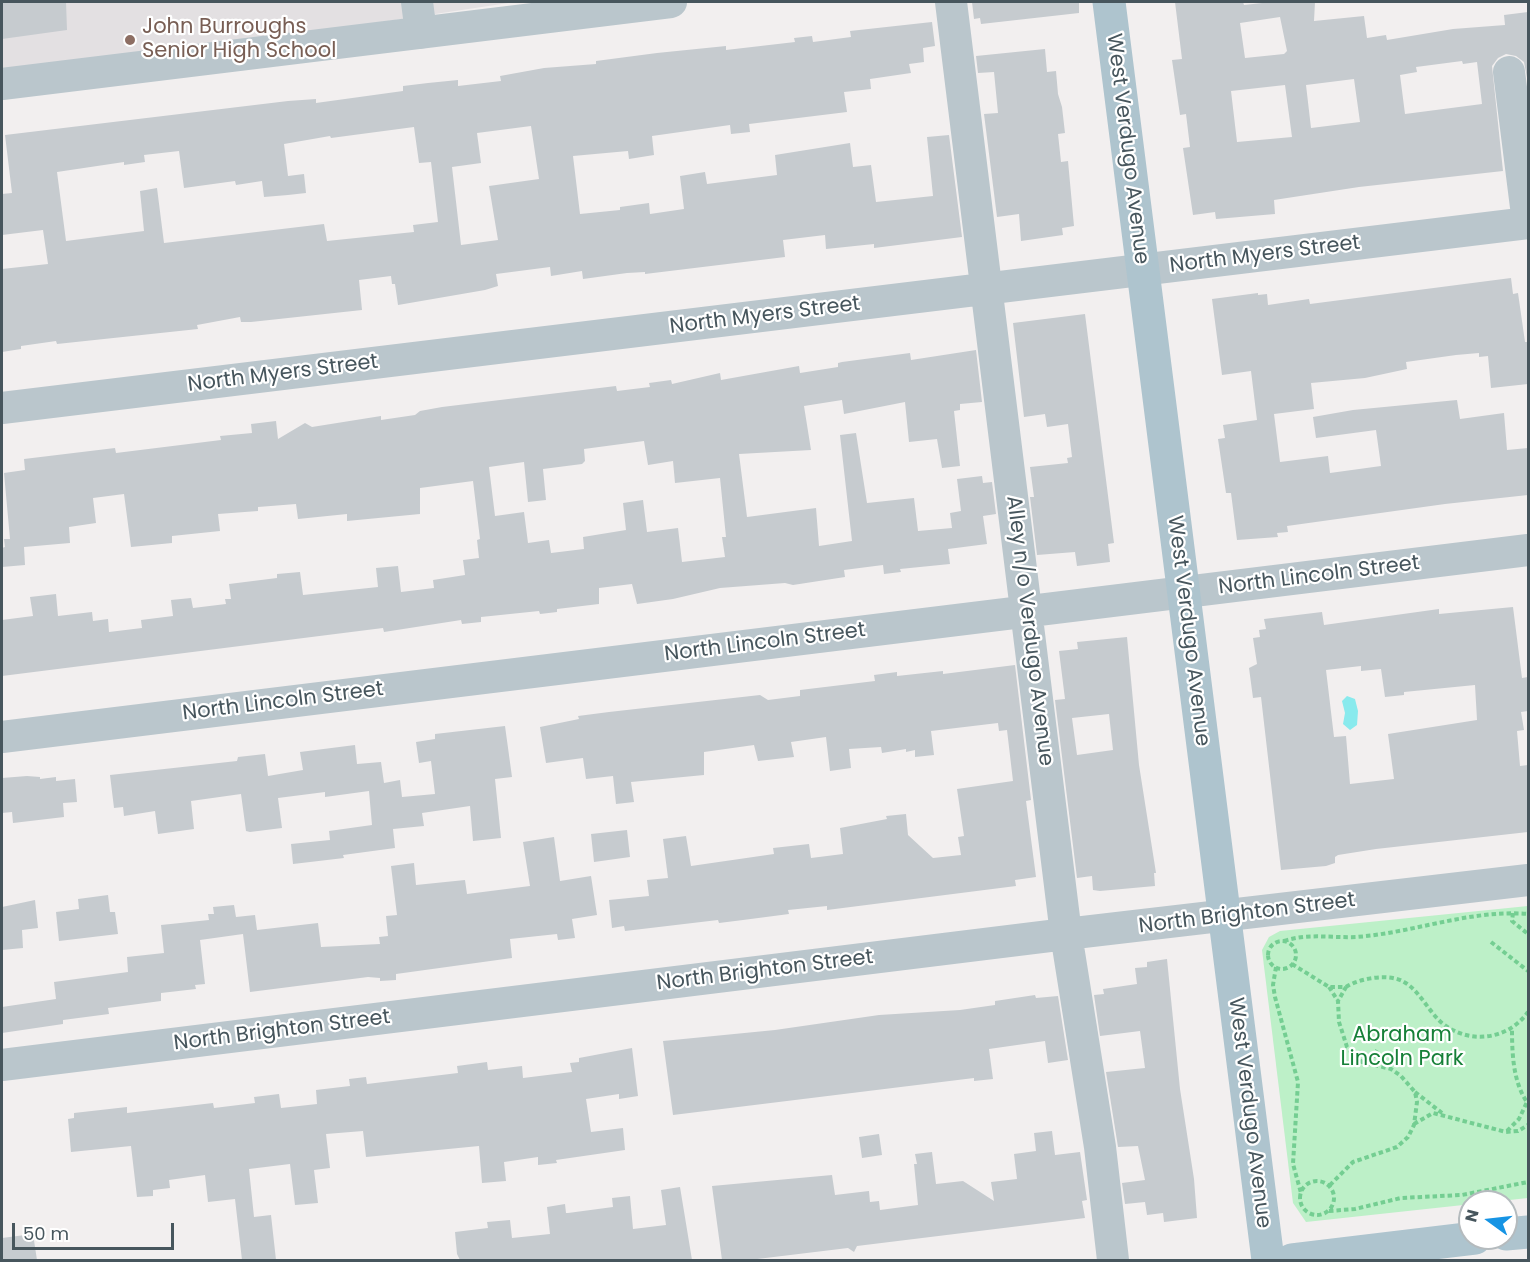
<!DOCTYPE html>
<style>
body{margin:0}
#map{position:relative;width:1530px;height:1262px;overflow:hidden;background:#f2efef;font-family:Poppins,sans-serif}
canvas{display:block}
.frame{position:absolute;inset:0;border:3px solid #47565d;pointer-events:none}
.north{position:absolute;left:1458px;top:1190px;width:60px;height:60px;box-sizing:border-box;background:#fff;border:2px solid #b5bbbe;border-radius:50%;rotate:285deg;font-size:16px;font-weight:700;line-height:24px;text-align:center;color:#47565d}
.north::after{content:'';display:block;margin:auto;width:21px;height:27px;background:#1694e4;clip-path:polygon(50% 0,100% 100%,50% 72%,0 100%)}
.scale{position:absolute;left:12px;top:1223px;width:162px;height:27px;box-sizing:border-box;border:3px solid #47565d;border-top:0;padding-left:8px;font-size:18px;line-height:21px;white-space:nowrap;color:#47565d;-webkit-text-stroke:4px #fff;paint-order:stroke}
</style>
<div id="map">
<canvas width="1530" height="1262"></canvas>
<div class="frame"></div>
<div class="north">N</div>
<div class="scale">50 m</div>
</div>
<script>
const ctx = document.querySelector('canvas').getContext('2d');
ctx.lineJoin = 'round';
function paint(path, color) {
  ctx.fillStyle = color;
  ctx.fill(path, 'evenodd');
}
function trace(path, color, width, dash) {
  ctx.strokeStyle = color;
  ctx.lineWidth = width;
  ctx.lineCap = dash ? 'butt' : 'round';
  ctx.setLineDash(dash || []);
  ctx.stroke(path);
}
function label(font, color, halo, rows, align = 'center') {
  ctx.font = font + ' Poppins,sans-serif';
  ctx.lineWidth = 4.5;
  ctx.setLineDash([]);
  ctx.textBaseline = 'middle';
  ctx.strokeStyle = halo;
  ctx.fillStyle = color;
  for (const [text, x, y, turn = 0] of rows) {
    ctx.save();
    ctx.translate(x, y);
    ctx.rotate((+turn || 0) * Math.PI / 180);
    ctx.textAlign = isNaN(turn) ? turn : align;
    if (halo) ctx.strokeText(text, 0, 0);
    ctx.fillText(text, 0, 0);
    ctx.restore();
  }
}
paint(new Path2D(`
 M2 2H515L2 79Z`), '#e3e0e2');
paint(new Path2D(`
 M1528 906V1198L1306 1222 1293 1203 1262 950 1269 937 1280 931Z`), '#bdf0c8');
paint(new Path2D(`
 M1347 696 1355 699 1358 711 1357 725 1350 730 1343 724 1345 713 1342 701Z`), '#89eaed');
paint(new Path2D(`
 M2 2H66L67 30 2 39Z
 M972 2H1079V13L981 24 980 18 974 19Z
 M1175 2H1243L1244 5 1271 2H1315L1314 21 1364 16 1367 38 1386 35 1387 40 1453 29 1505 25 1504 15 1528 12V83L1524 62 1516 56 1506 54 1498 58 1492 66 1503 171 1359 187 1274 200 1275 214 1216 219 1215 212 1193 215 1183 148 1190 147 1186 114 1180 115 1172 60 1182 59ZM1280 17 1287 51 1284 54 1245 58 1240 23ZM1462 61 1463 64 1477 62 1482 104 1405 114 1400 75 1417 72 1416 67ZM1354 79 1360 122 1311 128 1306 85ZM1285 85 1292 137 1237 142 1231 91Z
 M932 22 935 46 923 48 924 62 909 64 911 73 870 79 871 89 844 92 847 112 749 124 750 132 731 134 730 125 652 136 654 155 629 159 628 151 573 156 580 214 620 210V207L649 203 650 214 684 209 680 176 705 172 707 184 777 175 775 155 850 143 853 167 871 165 876 202 933 196 927 137 949 135 962 237 874 248V244L826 249 825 235 783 240 785 257 645 274V272L627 273 583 279 582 271 551 276 550 267 496 274 498 286 485 290 398 305 395 284H392L391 276 359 280 362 310 251 322H241L240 317 197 325 198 329 57 344 56 341 21 346V349L2 352V269L48 264 43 230 2 235V194L12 193 5 135 288 101 316 99V103L403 91V86L428 83 458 80V86L501 81 500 76 544 68 596 64V61L657 53 726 46V50L795 42 794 38 812 36 813 42 851 37 850 31ZM531 126 539 179 489 186 498 240 461 245 452 167 481 163 477 133ZM414 127 419 163 431 162 438 222 413 225 414 232 327 241 324 224 164 243 157 188 140 191 144 231 66 241 57 172 124 162V165L145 162 144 155 179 151 184 188 235 181 236 185 262 181 264 197 288 195 306 193 304 174 288 176 284 144 330 136 331 138Z
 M1045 49 1047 72 1056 71 1058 94 1062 107 1065 133 1058 134 1061 162 1068 161 1074 226 1062 228 1063 235 1021 241 1019 214 997 217 984 114 998 113 994 72 978 73 976 56Z
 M1511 278 1513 294 1518 293 1525 342H1528V384L1491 388 1488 356 1479 357V353L1456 355 1406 362 1407 369 1365 378 1311 383 1314 409 1274 414 1280 462 1328 456 1330 473 1381 466 1376 430 1316 438 1313 417 1353 410 1457 400 1460 419 1504 413 1507 450 1528 448V495L1445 504 1287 526 1288 532 1277 533 1278 537 1237 540 1231 493H1226L1218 439 1225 438 1223 425 1257 420 1251 371 1222 375 1212 299 1258 293V295L1267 294 1268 305 1309 299 1310 304Z
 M1085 314 1114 543 1108 544 1110 562 1077 566 1075 552 1037 555 1030 497H1034L1030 467 1068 463 1067 458 1072 457 1068 424 1047 427 1045 414 1024 417 1013 323Z
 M976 350 982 402 960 404V410L954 411 960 466 942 468 937 439 909 442 905 402 844 414 842 400 804 406 811 450 739 454 747 517 816 508 819 546 852 541 840 435 856 433 867 503 914 498 918 531 952 528 950 513 961 511 957 479 982 476 983 483 992 482 996 514 983 516 987 544 948 549 950 564 900 569 901 572 884 574 883 565 844 570 845 577 793 585 785 583 720 588 673 599 637 604 632 584 599 588V604L557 609V612L540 614 539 611 481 617V622L462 624 461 620 384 632 383 628 2 676V620L33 616 30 597 56 594 58 616 92 612 93 621 108 619 109 632 142 628 141 620 173 616 171 600 191 598 193 608 226 604 225 599H231L229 584 277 578V574L300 572 303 595 378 587 376 568 398 566 401 592 434 588 433 580 465 575 463 560 479 558 477 540 480 539 473 481 420 488V514L347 521V514L298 519 296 504 258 507V511L218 514 220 531 172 536V543L131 547 124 494 93 498 96 523 69 527 70 543 24 547 25 565 2 567V548L5 547 4 539H10L4 473 25 470 24 459 115 448 116 453 221 440 220 436 252 433 251 424 276 421 278 439 305 423 312 427 381 416V420L415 415 420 411 442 407 616 386 617 391 650 387 649 383 671 380 672 384 720 373 721 380 799 366 800 373 838 367V363L842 362 910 353 911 360ZM644 441 648 465 673 461 675 483 720 478 726 537H722L725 557 682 562 678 528 647 532 643 500 623 503 626 530 583 537 584 549 551 553 549 540 528 543 524 512 495 516 489 467 524 462 528 502 546 500 543 469 582 464 585 461 584 449Z
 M1513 607 1522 678 1528 677V711L1521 712 1524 730 1517 731 1520 766 1528 765V832L1376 849 1338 855 1335 857V863L1326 866 1281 870 1261 697 1253 698 1249 668 1257 664 1253 638 1260 637 1259 630 1266 629 1264 619 1322 612 1324 625 1439 609V614ZM1361 666V671L1381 669 1385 697 1404 695V692L1475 685 1477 720 1388 734 1394 779 1350 784 1346 736 1334 737 1326 670Z
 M1127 637 1139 765 1156 873H1154L1155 886 1100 891 1093 890 1092 876 1077 878 1055 700 1065 699 1059 651 1078 649 1077 642ZM1109 714 1113 750 1077 755 1072 718Z
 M1015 665 1031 800 1026 801 1036 877 1015 880 1016 886 827 910V906L788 910 789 914 743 920 719 923 718 920 625 931 624 926 612 928 609 900 649 896 647 880 668 878 663 839 686 836 691 866 774 854 773 848 809 844 811 858 843 854 840 828 887 819 886 816 906 814 908 835 933 858 961 855 958 837 964 836 957 789 1013 781 1007 730 999 731 998 723 931 731 934 755 915 757V750L906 752V749L882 753 881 747 849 749 851 768 830 771 826 737 791 742 794 757 758 761 754 745 704 752V775L631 782 634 802 616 804 613 776 586 779 583 758 546 763 540 727 579 719 578 716 609 712 760 695 768 700 800 696V690L875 681 874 675 897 672V676L943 671V674Z
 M505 726 512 777 495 779 501 838 473 841 470 806 422 813 424 826 393 829 395 848 343 855 344 858 293 864 291 844 330 840 329 831 372 825 369 791 325 797V792L278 798 282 828 250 832 246 831 241 794 191 801 194 829 158 834 155 811 124 816 123 807 114 808 110 775 237 761 238 757 265 754 268 776 303 770 300 752 355 745 357 764 381 762 384 783 400 780 402 797 435 794 431 761 419 763 416 742 435 739V734Z
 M27 776 40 777V779L56 777V781L75 779 77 802 63 803 64 817 13 823 12 812 2 813V778Z
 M627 830 630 857 594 862 591 834Z
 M554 837 560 881 591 876 597 915 572 919 575 938 558 940 557 934 510 939 512 958 396 974V980L380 981V978L368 977 250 992 243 934 200 940 205 984 195 985 196 989 161 993V1001L108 1008 109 1014 63 1020V1024L2 1033V1007L56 999 54 982 128 972 127 957 164 953 161 925 209 920 208 914H214L213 907 234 905 236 917 255 915 257 930 318 923 321 947 380 944 379 937 388 936 386 916 397 915 391 866 414 863 416 885 465 880 467 894 530 886 523 842Z
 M108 895 110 912H115L118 934 59 941 56 912 79 909 78 899Z
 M35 900 38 928 22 930 23 948 2 950V907Z
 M1167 959 1180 1089 1194 1179 1197 1218 1164 1222 1163 1213 1147 1215 1145 1202 1125 1204 1122 1183 1145 1180 1138 1146 1118 1147 1106 1072 1145 1068 1140 1031 1100 1036 1094 995 1104 994 1103 989 1137 984 1135 968 1147 967V962Z
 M1035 995 1036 998 1058 996 1068 1060 1048 1063 1045 1041 989 1049 993 1079 974 1081V1078L673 1115 663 1041 775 1030 879 1015 960 1010 995 1005V1001Z
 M632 1048 638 1096 619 1099V1094L586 1099 591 1132 623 1128 625 1150 556 1160 557 1163 538 1165V1157L504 1162 506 1181 482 1183 479 1146 366 1157 363 1131 326 1134 330 1168 314 1170 318 1203 295 1205 290 1164 249 1169 254 1217 271 1215 276 1260H242L235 1199 208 1202 205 1175 169 1180 170 1188 153 1190V1196L137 1197 131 1146 71 1152 68 1119 74 1118V1113L127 1107V1113L213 1103 214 1108 255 1103 254 1097 279 1094 281 1108 317 1104 316 1090 350 1086 349 1079 366 1077 367 1084 458 1073 457 1066 487 1062 488 1070 522 1066 523 1078 572 1072 570 1063 579 1062V1058Z
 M1052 1131 1055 1155 1080 1152 1087 1200 1082 1201 1085 1218 857 1246 854 1252 848 1248 749 1260H722L712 1186 832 1175 835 1195 869 1191 870 1202 879 1201 880 1210 918 1205 914 1164H917L915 1154 932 1152 936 1184 963 1181 994 1201 991 1182 1017 1179 1014 1154 1036 1151 1034 1133Z
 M879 1134 882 1155 862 1158 859 1137Z
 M680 1187 692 1260H460L457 1254 455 1232 488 1228 487 1222 510 1220 512 1238 550 1234 547 1207 565 1204 566 1213H568L613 1207 612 1198 630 1196 633 1229 666 1225 661 1190Z
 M33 1234 37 1260H2V1238Z`), '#c6cbcf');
trace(new Path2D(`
 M1513 913 1512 921 1528 934
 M1284 941C1309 933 1330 938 1356 937 1413 933 1471 909 1528 914
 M1268 955a14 14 0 1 1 28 0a14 14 0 1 1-28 0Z
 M1491 942 1528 971
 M1292 964 1329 987H1346L1338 1001 1339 1022 1347 1047 1362 1062 1391 1069 1401 1076 1415 1092 1417 1102 1414 1125 1408 1137 1397 1147 1353 1162 1329 1186
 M1276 967 1273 985 1275 997 1298 1082 1293 1164 1301 1193
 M1329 987 1338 1001
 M1346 987C1360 978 1389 973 1404 982 1420 991 1428 1011 1442 1023 1469 1045 1508 1040 1528 1012
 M1370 1064 1377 1050
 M1415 1092 1442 1113
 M1414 1124 1433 1113 1506 1132 1518 1131 1528 1125
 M1507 1131 1519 1119 1527 1102C1513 1082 1512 1053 1512 1029
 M1300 1198a17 17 0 1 1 34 0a17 17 0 1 1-34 0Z
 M1329 1211 1355 1209 1401 1198 1462 1195 1528 1182`), '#74ce92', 4, [4.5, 3]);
trace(new Path2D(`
 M417 2 421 33
 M951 2 1066 934 1100 1147 1113 1260
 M1509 72 1528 223
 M2 84 671 2
 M2 408 1528 223
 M2 737 1528 550
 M2 1065 1066 934 1528 880`), '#bac6cc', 32);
trace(new Path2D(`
 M1109 2 1268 1260
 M1506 1234 1528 1232
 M1292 1260 1475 1238`), '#aec4ce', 33);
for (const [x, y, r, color] of [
 [130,40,6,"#8d6e63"]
]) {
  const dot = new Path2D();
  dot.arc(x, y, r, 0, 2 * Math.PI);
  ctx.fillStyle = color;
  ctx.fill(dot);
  trace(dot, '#fff', 2);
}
label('21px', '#785e54', '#fff', [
 ["John Burroughs",142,28],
 ["Senior High School",142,52]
], 'left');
label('21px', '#47565d', '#fff', [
 ["West Verdugo Avenue",1127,149,83],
 ["North Myers Street",1265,255,-7],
 ["North Myers Street",765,316,-7],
 ["North Myers Street",283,374,-7],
 ["North Lincoln Street",1319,576,-7],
 ["Alley n/o Verdugo Avenue",1029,631,83],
 ["West Verdugo Avenue",1188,631,83],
 ["North Lincoln Street",765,643,-7],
 ["North Lincoln Street",283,702,-7],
 ["North Brighton Street",1247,914,-7],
 ["North Brighton Street",765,971,-7],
 ["North Brighton Street",282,1031,-7],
 ["West Verdugo Avenue",1249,1113,83]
]);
label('21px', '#168038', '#fff', [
 ["Abraham",1402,1036],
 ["Lincoln Park",1402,1060]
]);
</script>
